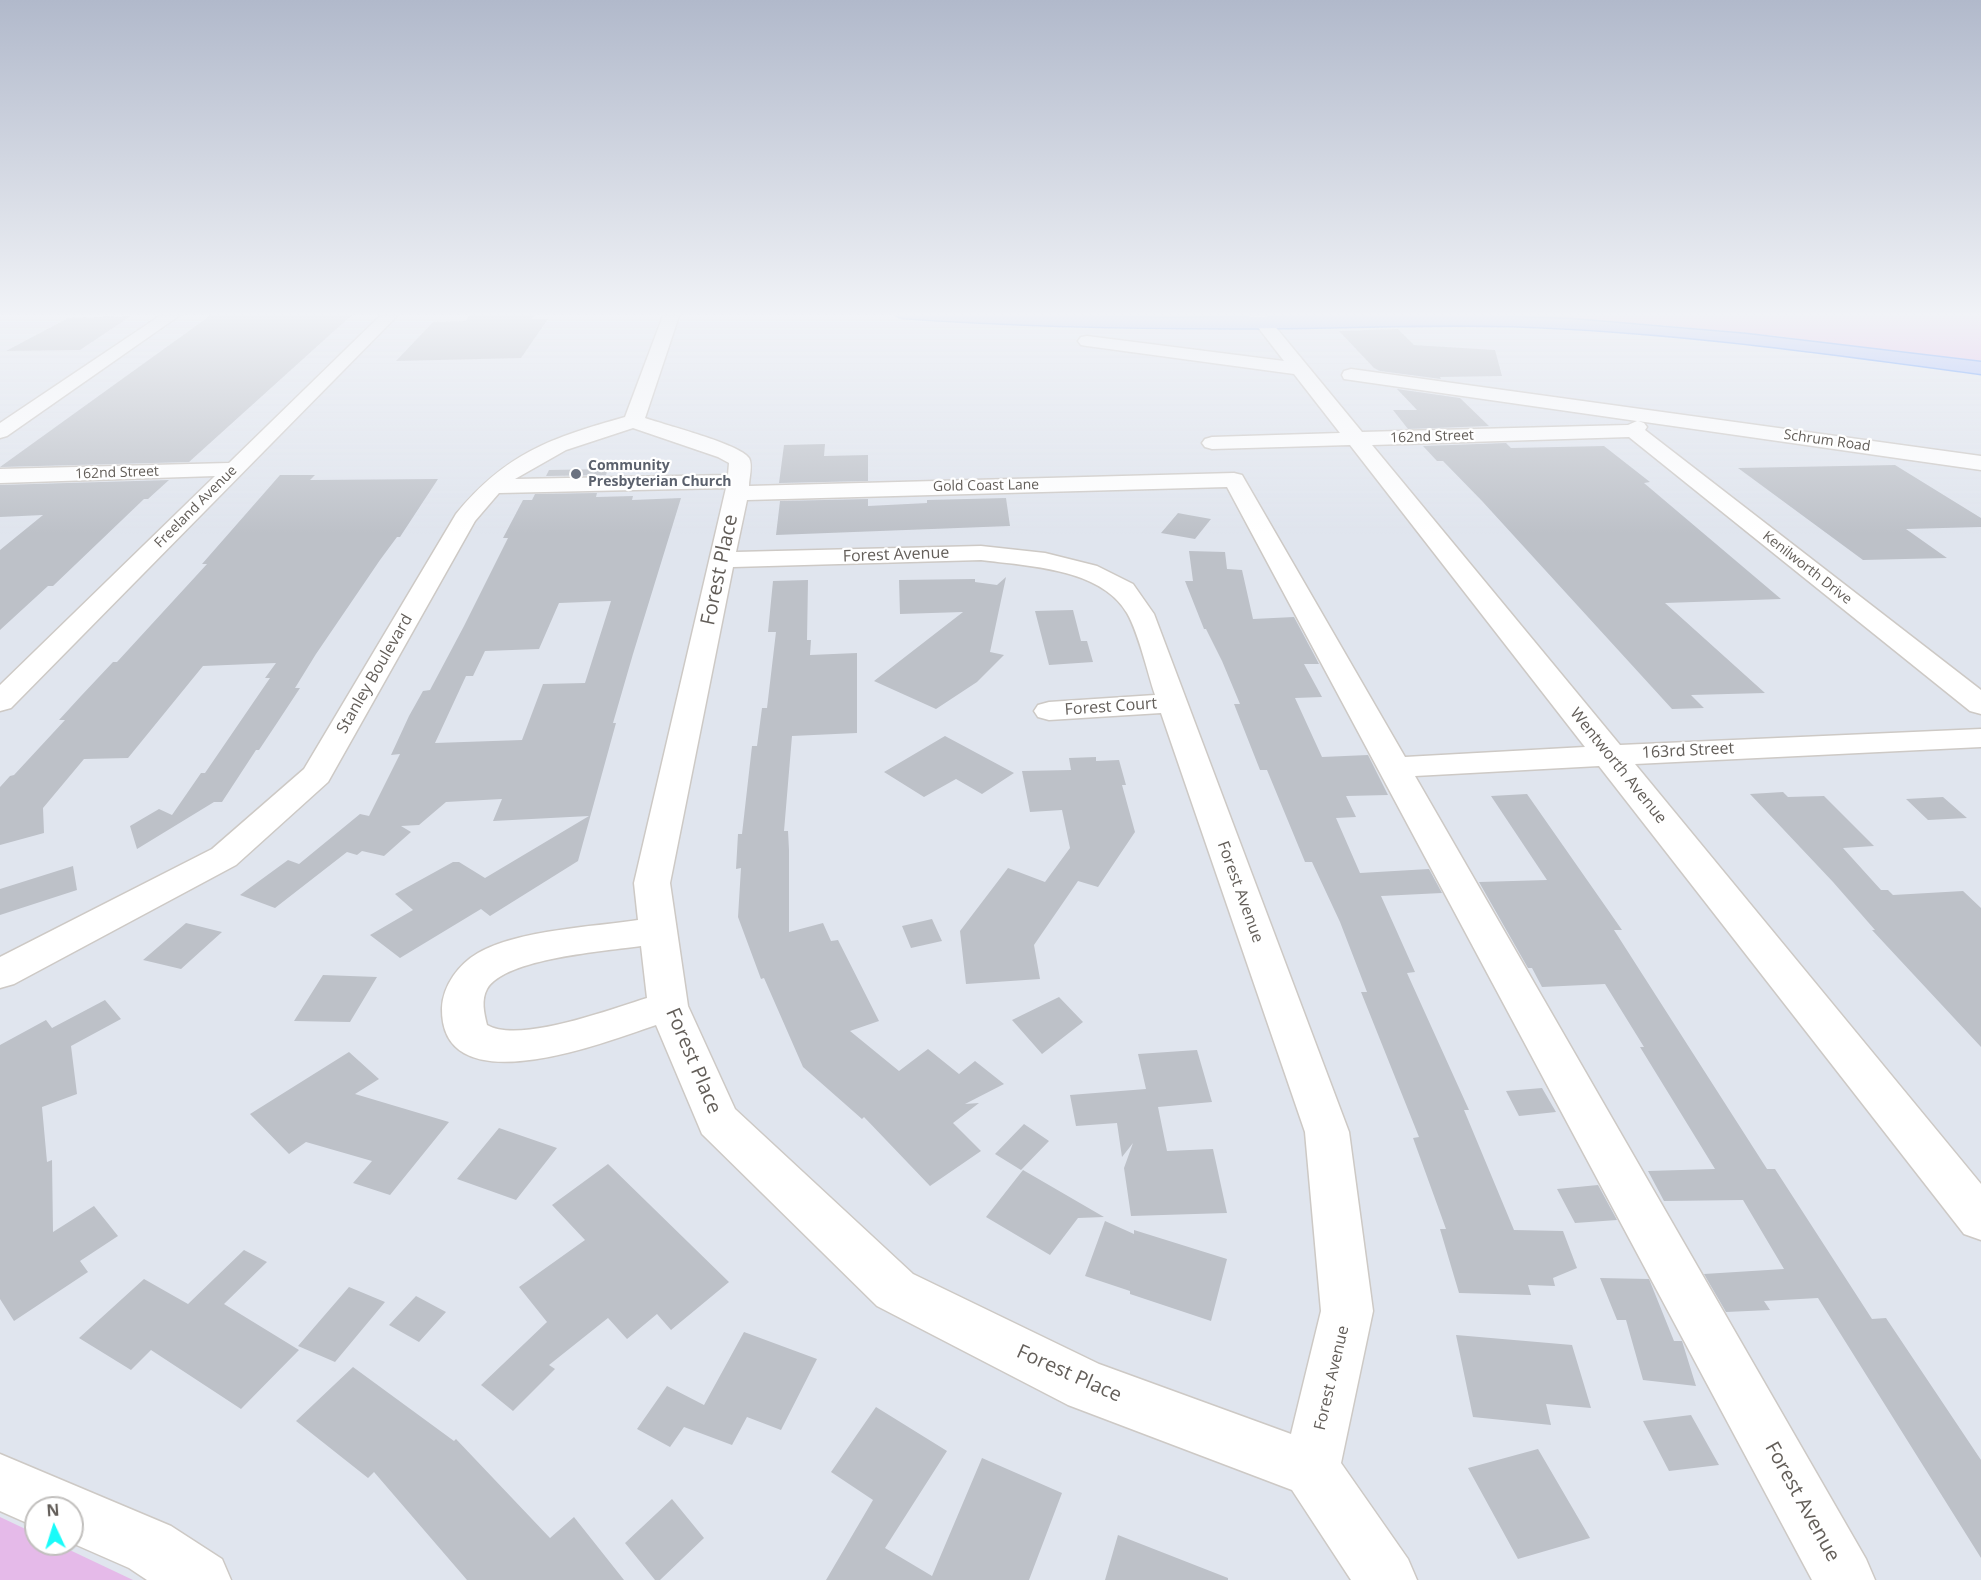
<!DOCTYPE html>
<style>
body{margin:0}
#map{position:relative;width:1981px;height:1580px;overflow:hidden;background:#e0e5ee;font-family:"Open Sans",sans-serif}
canvas{display:block}
.north{position:absolute;left:24px;top:1496px;width:60px;height:60px;box-sizing:border-box;background:#fff;border:2px solid #c1bfbd;border-radius:50%;rotate:356deg;font-size:16px;font-weight:700;line-height:24px;text-align:center;color:#635e59}
.north::after{content:'';display:block;margin:auto;width:21px;height:27px;background:#19fbf9;clip-path:polygon(50% 0,100% 100%,50% 72%,0 100%)}
</style>
<div id="map">
<canvas width="1981" height="1580"></canvas>
<div class="north">N</div>
</div>
<script>
const ctx = document.querySelector('canvas').getContext('2d');
ctx.lineJoin = 'round';
function paint(path, color) {
  ctx.fillStyle = color;
  ctx.fill(path, 'evenodd');
}
function trace(path, color, width, dash) {
  ctx.strokeStyle = color;
  ctx.lineWidth = width;
  ctx.lineCap = dash ? 'butt' : 'round';
  ctx.setLineDash(dash || []);
  ctx.stroke(path);
}
function label(font, color, halo, rows, align = 'center') {
  ctx.font = font + ' "Open Sans",sans-serif';
  ctx.lineWidth = 4.5;
  ctx.setLineDash([]);
  ctx.textBaseline = 'middle';
  ctx.strokeStyle = halo;
  ctx.fillStyle = color;
  for (const [text, x, y, turn = 0] of rows) {
    ctx.save();
    ctx.translate(x, y);
    ctx.rotate((+turn || 0) * Math.PI / 180);
    ctx.textAlign = isNaN(turn) ? turn : align;
    if (halo) ctx.strokeText(text, 0, 0);
    ctx.fillText(text, 0, 0);
    ctx.restore();
  }
}
paint(new Path2D(`
 M958 313H1981V364L1777 336 1660 325 1508 316 1398 314 1071 318Z
 M0 1517 36 1534V1544H57L133 1580H0Z`), '#e5bae9');
paint(new Path2D(`
 M274 313H354L189 462 0 467 211 315Z
 M472 313H536L531 319H548L521 358 396 361 433 322 465 321Z
 M131 316 80 350 6 351 68 318Z
 M1398 329 1414 345 1495 350 1502 376 1440 377 1441 379 1380 371 1374 368 1339 331Z
 M1397 389 1460 398 1489 426 1408 429 1393 410H1417Z
 M1506 443 1511 448 1604 446 1650 482 1644 483 1781 599 1665 603 1765 693 1691 695 1704 708 1672 709 1482 501 1443 461H1437L1423 446Z
 M825 444 824 456 868 455V481L779 483 784 445Z
 M1895 465 1981 518V527L1906 529 1947 558 1863 560 1738 468Z
 M608 469 606 475 546 476 549 470Z
 M280 475H315L310 480 438 479 400 537H397L380 560 316 654 295 688H300L277 723 259 750H256L222 802H214L137 849 130 826 159 809 172 815 201 773H205L270 678H265L276 663 203 666 128 758 84 759 43 808 44 833 0 845V787L10 776 14 775 65 720H59L81 696 113 662H117L207 564H202Z
 M169 480 148 499H144L53 586H48L0 630V550L43 515 0 517V485Z
 M597 493 596 497 633 496 632 500 681 498 633 654 613 723H616L578 861 490 916 481 909 400 958 370 935 413 910 395 894 453 862H459L485 878 589 816 493 821 502 799 446 802 419 825 401 826 411 832 384 856 362 851 357 855 347 852 275 908 240 895 288 860 299 864 360 814 369 816 400 754 391 755 409 716 423 691 430 690 464 626 508 538H503L523 500H532L535 494ZM611 601 585 683 543 684 522 740 435 743 466 676H473L485 651 539 649 559 603Z
 M1006 498 1010 526 776 535 780 501 868 499V506L927 503V500Z
 M1178 513 1183 514 1211 519 1195 539 1161 533Z
 M1189 551 1225 552 1227 569 1242 570 1253 619 1294 617 1319 664H1304L1322 697 1295 698 1322 757 1368 755 1388 795 1346 796 1356 817 1336 818 1360 873 1429 869 1442 893 1381 896 1415 972 1407 973 1469 1110H1464L1514 1230 1563 1231 1577 1268 1553 1278 1555 1286 1528 1285 1531 1295 1459 1293 1440 1229H1446L1413 1138 1419 1137 1361 992H1367L1340 922 1312 862H1305L1267 770H1260L1234 704H1240L1222 661 1206 629H1204L1185 581H1193Z
 M1006 577 990 652 1004 655 977 682 936 709 874 681 963 612 900 614 899 580 975 579V582L997 585Z
 M808 580 807 640H811L810 655 857 653V733L792 736 784 831H788L789 850V932L823 923 831 941 838 940 879 1021 850 1031 899 1071 928 1049 959 1074 975 1061 1004 1084 965 1104 979 1103 953 1123 981 1151 930 1186 864 1117 862 1119 803 1067 764 978 761 979 738 917 741 868 736 869 738 834H742L752 746H757L762 708H767L776 632H768L773 581Z
 M1073 610 1081 641H1087L1093 662 1049 665 1035 611Z
 M945 736 1014 773 982 794 956 779 924 797 884 772Z
 M1096 757V761L1119 760 1126 785H1122L1135 832 1098 887 1078 881 1034 945 1040 979 966 984 960 931 1008 868 1045 882 1070 848 1062 810 1030 812 1022 771 1071 770 1069 758Z
 M1783 792 1788 797 1824 796 1874 846 1843 848 1881 890H1888L1893 895 1963 891 1981 908V1047L1872 930H1875L1833 882 1750 794Z
 M1527 794 1622 930H1614L1767 1169H1775L1872 1319 1886 1318 1981 1460V1558L1818 1298 1764 1301 1770 1310 1726 1312 1704 1274 1784 1269 1743 1200 1664 1201 1648 1171 1715 1169 1640 1047H1644L1605 984 1542 987 1532 968H1528L1479 882 1547 880 1491 796Z
 M1943 797 1967 818 1928 820 1906 799Z
 M73 866 77 890 0 915V889Z
 M932 919 942 941 911 948 902 926Z
 M186 923 222 932 181 969 143 960Z
 M323 975 377 977 350 1022 294 1021Z
 M1059 997 1083 1022 1042 1054 1012 1020Z
 M105 1000 121 1019 71 1046 77 1094 42 1107 47 1162 52 1160 53 1232 94 1206 118 1236 80 1261 88 1272 14 1321 0 1299V1045L46 1020 52 1028Z
 M1197 1050 1212 1102 1158 1107 1167 1151 1213 1149 1227 1213 1131 1216 1124 1168 1133 1143 1122 1157 1117 1123 1076 1126 1070 1095 1146 1089 1138 1054Z
 M349 1052 379 1079 355 1094 449 1122 390 1195 353 1183 372 1161 306 1142 289 1154 250 1114Z
 M1542 1088 1556 1112 1519 1116 1506 1091Z
 M1024 1124 1049 1141 1021 1170 995 1154Z
 M499 1128 557 1148 516 1200 457 1179Z
 M608 1164 729 1282 671 1330 657 1314 627 1339 608 1318 549 1365 555 1369 513 1411 481 1385 547 1322 519 1287 585 1240 552 1205Z
 M1023 1170 1104 1217 1078 1218 1050 1255 986 1217Z
 M1598 1185 1617 1220 1575 1223 1557 1189Z
 M1105 1221 1134 1234V1230L1227 1259 1211 1321 1130 1294V1291L1085 1276Z
 M244 1250 267 1262 224 1304 299 1350 241 1409 151 1350 131 1370 79 1338 144 1279 188 1304Z
 M1600 1278 1649 1279 1674 1341H1682L1696 1386 1643 1380 1626 1320H1617Z
 M349 1287 385 1302 335 1362 298 1346Z
 M416 1296 446 1312 419 1342 389 1325Z
 M744 1332 817 1359 781 1430 747 1417 732 1445 684 1427 670 1447 637 1429 667 1386 704 1405Z
 M1456 1335 1572 1345 1591 1408 1546 1404 1551 1425 1473 1417Z
 M353 1367 454 1441 456 1439 550 1538 574 1517 624 1580H467L374 1472 368 1478 296 1421Z
 M876 1407 947 1451 885 1548 932 1576 982 1458 1062 1493 1029 1580H826L873 1500 831 1472Z
 M1691 1415 1719 1465 1669 1471 1643 1421Z
 M1538 1449 1590 1538 1518 1559 1468 1468Z
 M672 1499 704 1538 660 1580H655L625 1543Z
 M1118 1535 1228 1578V1580H1105Z`), '#bdc1c8');
const minor = new Path2D(`
 M164 313H183L7 436 0 438V423Z
 M383 313H400L11 708 0 711V685L215 476 0 483V469L229 463Z
 M664 313H680L645 418C665 425 740 444 749 458 753 465 749 478 749 486L1234 473 1242 475 1405 757 1585 747 1350 445 1212 449 1205 447 1202 443 1205 439 1212 437 1340 433 1294 374 1087 346 1081 345 1078 341 1081 337 1087 336 1284 361 1247 313H1264L1362 432 1628 425 1637 421 1344 379 1342 375 1344 371 1351 369 1981 456V470L1638 421 1644 423 1647 427 1645 430 1981 690V714L1970 711 1629 437 1372 445 1620 745 1981 729V747L1635 764 1981 1184V1240L1964 1234 1599 766 1415 776 1866 1559 1875 1580H1812L1227 487 747 500 736 552 981 546 1045 553 1097 566 1133 584 1154 614 1349 1132 1373 1311 1341 1463 1408 1559 1417 1580H1351L1292 1490 1068 1405 877 1306 702 1134 656 1025C608 1041 440 1108 442 1008 443 985 459 964 478 953 518 930 592 927 638 920L634 883 726 488 499 493 475 521 328 782 236 865 14 984 0 988V957L212 849 304 769 456 514C506 453 551 438 625 417ZM633 428 718 457 729 463 728 475 515 479 566 450ZM981 560C1027 566 1101 568 1127 613 1139 634 1147 671 1155 695L1049 702 1038 705 1034 711 1038 717 1049 720 1161 713 1305 1132 1321 1311 1291 1434 1099 1364 913 1274 735 1109 688 1006 670 883 733 567ZM641 946 647 998C611 1009 519 1044 487 1025 484 1013 481 1000 487 989 505 958 607 951 641 946Z
 M0 1454 171 1526 222 1559 231 1580H147L129 1568 72 1543V1508H36V1527L0 1511Z`);
const major = new Path2D(`
 M895 313 1171 318 1448 315 1570 319 1746 334 1981 362V374C1825 353 1669 331 1511 326 1437 324 1363 327 1288 328 1160 329 1031 327 903 318L897 316Z`);
trace(minor, '#cdc9c5', 3);
trace(major, '#488cff', 3);
paint(minor, '#fff');
paint(major, '#a4bbff');
const sky = ctx.createLinearGradient(0, 0, 0, 534);
sky.addColorStop(0, '#b1b9cb');
sky.addColorStop(0.59, '#f1f3f7');
sky.addColorStop(1, '#f1f3f700');
ctx.fillStyle = sky;
ctx.fillRect(0, 0, 1981, 534);
for (const [x, y, r, color] of [
 [576,474,6,"#6b7280"]
]) {
  const dot = new Path2D();
  dot.arc(x, y, r, 0, 2 * Math.PI);
  ctx.fillStyle = color;
  ctx.fill(dot);
  trace(dot, '#fff', 2);
}
label('14px', '#635e59', '#fff', [
 ["162nd Street",1432,437,-2],
 ["Schrum Road",1827,441,8],
 ["162nd Street",117,473,-2],
 ["Gold Coast Lane",986,486,-1],
 ["Freeland Avenue",196,507,-45],
 ["Kenilworth Drive",1807,568,38]
]);
label('bold 14px', '#5b616d', '#fff', [
 ["Community",588,466],
 ["Presbyterian Church",588,482]
], 'left');
label('16px', '#635e59', '#fff', [
 ["Forest Avenue",896,555,-2],
 ["Stanley Boulevard",375,674,-60],
 ["Forest Court",1111,707,-4],
 ["163rd Street",1688,751,-3],
 ["Wentworth Avenue",1618,766,51],
 ["Forest Avenue",1240,892,70],
 ["Forest Avenue",1332,1378,-77]
]);
label('20px', '#635e59', '#fff', [
 ["Forest Place",720,570,-78],
 ["Forest Place",693,1061,67],
 ["Forest Place",1069,1374,24],
 ["Forest Avenue",1802,1502,61]
]);
</script>
